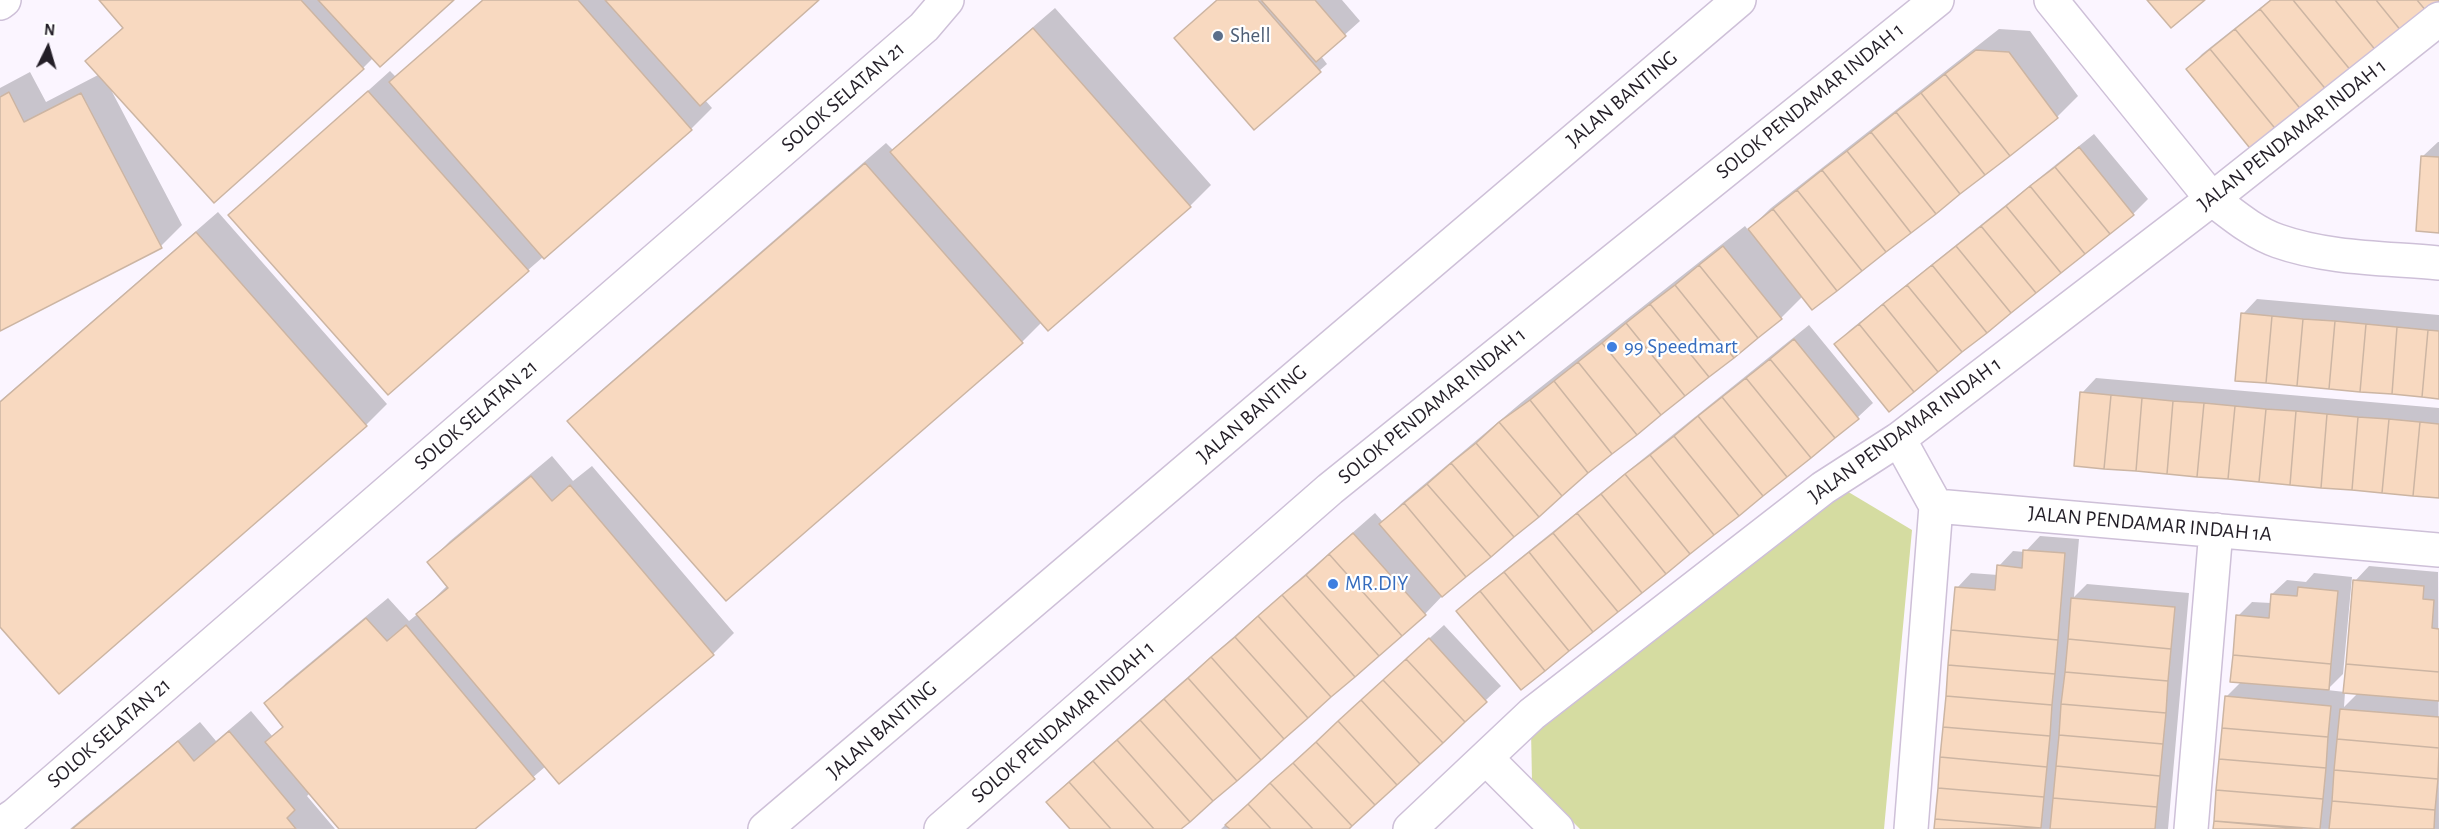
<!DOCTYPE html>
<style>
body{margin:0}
#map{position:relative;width:2439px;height:829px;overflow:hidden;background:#fbf5ff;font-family:"Alegreya Sans",sans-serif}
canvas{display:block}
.north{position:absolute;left:18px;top:18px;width:60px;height:60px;-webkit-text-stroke:4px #fff;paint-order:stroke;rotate:5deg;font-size:16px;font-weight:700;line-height:24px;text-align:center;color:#231e27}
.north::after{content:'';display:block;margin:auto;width:21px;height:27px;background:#231e27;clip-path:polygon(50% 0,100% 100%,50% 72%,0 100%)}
</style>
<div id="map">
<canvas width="2439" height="829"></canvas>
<div class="north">N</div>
</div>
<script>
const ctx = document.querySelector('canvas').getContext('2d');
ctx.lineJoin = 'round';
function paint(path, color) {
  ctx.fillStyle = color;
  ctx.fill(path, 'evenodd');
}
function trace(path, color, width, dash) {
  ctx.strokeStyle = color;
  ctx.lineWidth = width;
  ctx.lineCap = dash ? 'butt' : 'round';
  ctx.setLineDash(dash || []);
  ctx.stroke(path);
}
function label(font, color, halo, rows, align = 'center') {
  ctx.font = font + ' "Alegreya Sans",sans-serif';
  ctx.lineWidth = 4.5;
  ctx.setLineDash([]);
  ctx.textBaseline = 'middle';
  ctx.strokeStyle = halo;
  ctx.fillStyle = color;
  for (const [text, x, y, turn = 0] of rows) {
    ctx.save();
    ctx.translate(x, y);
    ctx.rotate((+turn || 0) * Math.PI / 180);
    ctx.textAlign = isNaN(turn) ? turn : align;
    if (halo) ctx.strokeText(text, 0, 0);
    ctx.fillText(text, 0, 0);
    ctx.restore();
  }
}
paint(new Path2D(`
 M1840 487 1912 530 1884 829H1580L1532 781 1531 730Z`), '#d5dca1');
paint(new Path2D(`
 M101 0H452L373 58 363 68 109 86 182 225 161 246 0 329V88L30 72 46 102 100 74 88 61 124 26Z
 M482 0H817L705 100 712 108 691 129 528 270 230 215 390 71 396 77Z
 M1219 0H1342L1360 21 1321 56 1327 64 1254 128Z
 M2270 0H2439L2188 69 2202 54Z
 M1055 8 1211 185 1190 206 1042 322 1022 342 726 599 569 421 590 400 886 143 894 151 913 131Z
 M1999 29 2030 31 2078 96 2057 117 1803 296 1781 318 1587 472 1446 592 1425 614 1179 829H1072L1048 802 1069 781 1375 513 1383 522 1402 503 1522 402 1745 226 1748 230 1771 208Z
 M2094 134 2148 199 2133 214 1889 410 1836 344 1850 330Z
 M2438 142H2439V231L2423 156Z
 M218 212 387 404 366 425 60 692 0 624V401Z
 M2257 299 2439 315V397L2243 314Z
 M1809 325 1873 403 1858 417 1521 688 1458 611 1473 596Z
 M2096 378 2439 408V496L2082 393Z
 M552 456 573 481 592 466 734 633 713 654 546 766 473 829H341L310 793 307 796 335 829H70L200 722 216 741 251 711 273 737 284 726 266 704 286 683 388 598 409 621 420 612 448 585 429 562 450 541Z
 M2040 536 2079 539 2074 597 2087 584 2189 593 2168 829H1936L1957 588 1971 573 1998 575 1999 566 2013 551 2025 552Z
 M2369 566 2438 572 2439 829H2214L2226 697 2242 681 2238 616 2252 602 2271 603 2272 594 2287 580 2306 582 2314 573 2352 577 2343 674 2327 690 2345 692 2344 707 2358 693 2355 581Z
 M1444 625 1501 686 1347 829H1221Z`), '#0003');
const building = new Path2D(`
 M99 0H301L364 69 214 203 85 61 123 28Z
 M318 0H454L380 67Z
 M483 0H578L692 130 544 259 389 82Z
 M605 0H819L700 106Z
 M1217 0H1258L1321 72 1254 130 1174 38Z
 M1261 0H1315L1346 36 1316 62Z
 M2147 0H2205L2171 28Z
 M2271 0H2293L2352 72 2328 92 2260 9Z
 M2293 0H2335L2377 52 2352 72Z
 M2335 0H2376L2402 32 2377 52Z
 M2376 0H2417L2427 12 2402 32Z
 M2417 0H2439V2L2427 12Z
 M2260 9 2328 92 2303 112 2235 29Z
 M1033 28 1191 207 1048 331 890 152Z
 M2235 29 2303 112 2278 132 2210 49Z
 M2210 49 2278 132 2253 152 2186 69Z
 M1976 50 2009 52 2058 118 2010 156 1945 74Z
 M1945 74 2010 156 1985 175 1921 93Z
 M368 91 529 271 388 395 228 215Z
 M9 92 24 122 81 93 162 248 0 331V97Z
 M1921 93 1985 175 1960 194 1896 112Z
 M1896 112 1960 194 1936 214 1871 132Z
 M1871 132 1936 214 1911 233 1847 151Z
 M2079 147 2134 215 2110 234 2055 167Z
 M1847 151 1911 233 1886 252 1822 170Z
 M2421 156 2439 157V233L2416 231Z
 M865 163 1023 343 726 601 567 421Z
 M2055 167 2110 234 2085 254 2030 186Z
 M1822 170 1886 252 1862 271 1797 190Z
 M2030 186 2085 254 2061 273 2006 206Z
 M1797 190 1862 271 1837 291 1773 209Z
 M2006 206 2061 273 2036 293 1981 226Z
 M1773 209 1837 291 1812 310 1748 229Z
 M1981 226 2036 293 2011 313 1956 246Z
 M196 232 367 426 59 694 0 627V402Z
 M1723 246 1782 319 1758 338 1699 265Z
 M1956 246 2011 313 1987 333 1932 265Z
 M1699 265 1758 338 1734 358 1675 285Z
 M1932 265 1987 333 1962 352 1907 285Z
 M1675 285 1734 358 1709 377 1650 304Z
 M1907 285 1962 352 1938 372 1883 304Z
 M1650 304 1709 377 1685 396 1626 323Z
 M1883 304 1938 372 1914 392 1859 324Z
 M2241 313 2272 316 2266 383 2235 381Z
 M2272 316 2303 319 2297 386 2266 383Z
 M2303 319 2335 321 2329 389 2297 386Z
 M2335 321 2366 324 2360 392 2329 389Z
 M1626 323 1685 396 1661 415 1602 343Z
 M1859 324 1914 392 1889 412 1834 344Z
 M2366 324 2397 327 2392 394 2360 392Z
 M2397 327 2428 330 2422 397 2392 394Z
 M2428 330 2439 331V399L2422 397Z
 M1794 339 1859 419 1835 438 1770 359Z
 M1602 343 1661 415 1637 435 1578 362Z
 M1770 359 1835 438 1811 458 1746 378Z
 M1578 362 1637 435 1612 454 1554 381Z
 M1746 378 1811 458 1787 477 1722 397Z
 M1554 381 1612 454 1588 473 1530 400Z
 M2080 392 2111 395 2104 469 2074 466Z
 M2111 395 2142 398 2136 471 2104 469Z
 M1722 397 1787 477 1763 496 1698 416Z
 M2142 398 2173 401 2167 474 2136 471Z
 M1530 400 1588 473 1562 496 1499 422Z
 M2173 401 2204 403 2197 477 2167 474Z
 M2204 403 2235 406 2228 479 2197 477Z
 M2235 406 2266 409 2259 482 2228 479Z
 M2266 409 2296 411 2290 485 2259 482Z
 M2296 411 2327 414 2321 488 2290 485Z
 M2327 414 2358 417 2352 490 2321 488Z
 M1698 416 1763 496 1739 516 1674 436Z
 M2358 417 2389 419 2382 493 2352 490Z
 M2389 419 2420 422 2413 496 2382 493Z
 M1499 422 1562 496 1539 517 1476 443Z
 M2420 422 2439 424V498L2413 496Z
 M1674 436 1739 516 1714 535 1650 455Z
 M1476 443 1539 517 1514 537 1451 463Z
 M1650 455 1714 535 1690 554 1625 474Z
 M1451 463 1514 537 1491 557 1427 484Z
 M1625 474 1690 554 1666 574 1601 494Z
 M531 476 552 501 570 485 714 655 559 784 416 614 448 588 427 562Z
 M1427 484 1491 557 1466 577 1404 503Z
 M1601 494 1666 574 1642 593 1577 513Z
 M1404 503 1466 577 1442 597 1379 524Z
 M1577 513 1642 593 1618 612 1553 533Z
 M1353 533 1426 615 1402 636 1329 554Z
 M1553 533 1618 612 1593 632 1529 552Z
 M2023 550 2065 553 2058 640 1951 630 1955 587 1995 590 1997 565 2022 568Z
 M1529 552 1593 632 1569 651 1504 572Z
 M1329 554 1402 636 1379 656 1306 575Z
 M1504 572 1569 651 1545 671 1480 591Z
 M1306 575 1379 656 1355 677 1282 595Z
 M2353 580 2424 586 2423 599 2434 600 2432 628 2439 629V672L2346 664Z
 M2298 587 2338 591 2331 664 2233 655 2236 615 2269 618 2271 594 2297 596Z
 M1480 591 1545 671 1521 690 1456 611Z
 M1282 595 1355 677 1331 697 1258 616Z
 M2071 598 2175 607 2171 649 2068 639Z
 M1258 616 1331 697 1308 718 1235 637Z
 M366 618 387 641 406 625 535 779 475 829H339L265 742 283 727 264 703Z
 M1951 630 2058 640 2055 674 1948 665Z
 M1235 637 1308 718 1284 739 1211 657Z
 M1429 638 1487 702 1465 722 1406 659Z
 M2068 639 2171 649 2168 681 2065 672Z
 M2233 655 2331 664 2329 690 2230 682Z
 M1211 657 1284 739 1261 760 1188 678Z
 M1406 659 1465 722 1443 743 1383 680Z
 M2346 664 2439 672V701L2343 693Z
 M1948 665 2055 674 2052 705 1946 696Z
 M2065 672 2168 681 2166 713 2061 704Z
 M1188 678 1261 760 1237 781 1164 699Z
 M1383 680 1443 743 1420 764 1361 700Z
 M1946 696 2052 705 2050 736 1943 727Z
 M2225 696 2331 706 2328 737 2222 728Z
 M1164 699 1237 781 1213 801 1140 720Z
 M1361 700 1420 764 1397 785 1338 721Z
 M2061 704 2166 713 2163 744 2059 735Z
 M2340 709 2439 717V748L2337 739Z
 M1140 720 1213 801 1190 822 1117 740Z
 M1338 721 1397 785 1375 805 1316 742Z
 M1943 727 2050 736 2047 767 1940 757Z
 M2222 728 2328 737 2326 768 2219 759Z
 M229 731 295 810 287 818 296 829H72L178 741 194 761Z
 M2059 735 2163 744 2160 776 2056 766Z
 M2337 739 2439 748 2438 779 2334 770Z
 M1117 740 1190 822 1181 829H1154L1093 761Z
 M1316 742 1375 805 1352 826 1293 763Z
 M1940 757 2047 767 2044 797 1938 788Z
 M2219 759 2326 768 2323 799 2216 790Z
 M1093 761 1154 829H1111L1069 782Z
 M1293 763 1352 826 1349 829H1313L1270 783Z
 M2056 766 2160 776 2157 807 2053 798Z
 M2334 770 2438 779 2435 810 2332 801Z
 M1069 782 1111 829H1070L1046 802Z
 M1270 783 1313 829H1271L1248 804Z
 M1938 788 2044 797 2041 828 1935 819Z
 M2216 790 2323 799 2320 829 2214 821Z
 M2053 798 2157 807 2155 829H2050Z
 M2332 801 2435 810 2434 829H2329Z
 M1248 804 1271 829H1230L1225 825Z
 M1935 819 2041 828 1934 829Z
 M2214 821 2302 829H2213Z`);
paint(building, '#f8d9c0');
trace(building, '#ccb5a3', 1.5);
const street = new Path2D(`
 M2051 0 2212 199C2232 214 2254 233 2278 241 2329 259 2386 258 2439 263
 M0 3 4 0
 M1899 439 1936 506 2439 550
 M1486 758 1557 829
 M0 825 15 815 924 27 947 0
 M941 829 1330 489 1937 0
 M1410 829 1532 714 1823 488 1899 439 2212 199 2439 19
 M1911 829 1936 506
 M2191 829 2216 530`);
const secondary = new Path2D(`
 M765 829 1739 0`);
trace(street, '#cec0d8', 36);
trace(secondary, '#cec0d8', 36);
trace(street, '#fff', 33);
trace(secondary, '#fff', 33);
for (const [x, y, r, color] of [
 [1218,36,6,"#5c6f8a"],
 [1612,347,6,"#3f7fe0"],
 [1333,584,6,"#3f7fe0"]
]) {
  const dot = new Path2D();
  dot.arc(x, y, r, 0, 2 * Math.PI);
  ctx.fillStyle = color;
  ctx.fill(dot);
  trace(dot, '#fff', 2);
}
label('21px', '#4e5e75', '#fff', [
 ["Shell",1230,36]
], 'left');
label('21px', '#231e27', '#fff', [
 ["SOLOK SELATAN 21",843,97,-41],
 ["JALAN BANTING",1622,99,-40],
 ["SOLOK PENDAMAR INDAH 1",1810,101,-39],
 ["JALAN PENDAMAR INDAH 1",2292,135,-38],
 ["SOLOK PENDAMAR INDAH 1",1432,406,-39],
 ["JALAN BANTING",1252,414,-41],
 ["SOLOK SELATAN 21",476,415,-41],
 ["JALAN PENDAMAR INDAH 1",1905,430,-36],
 ["JALAN PENDAMAR INDAH 1A",2150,524,5],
 ["SOLOK PENDAMAR INDAH 1",1063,722,-41],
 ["JALAN BANTING",882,730,-41],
 ["SOLOK SELATAN 21",109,733,-41]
]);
label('21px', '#366cbe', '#fff', [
 ["99 Speedmart",1624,347],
 ["MR.DIY",1345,584]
], 'left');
</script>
